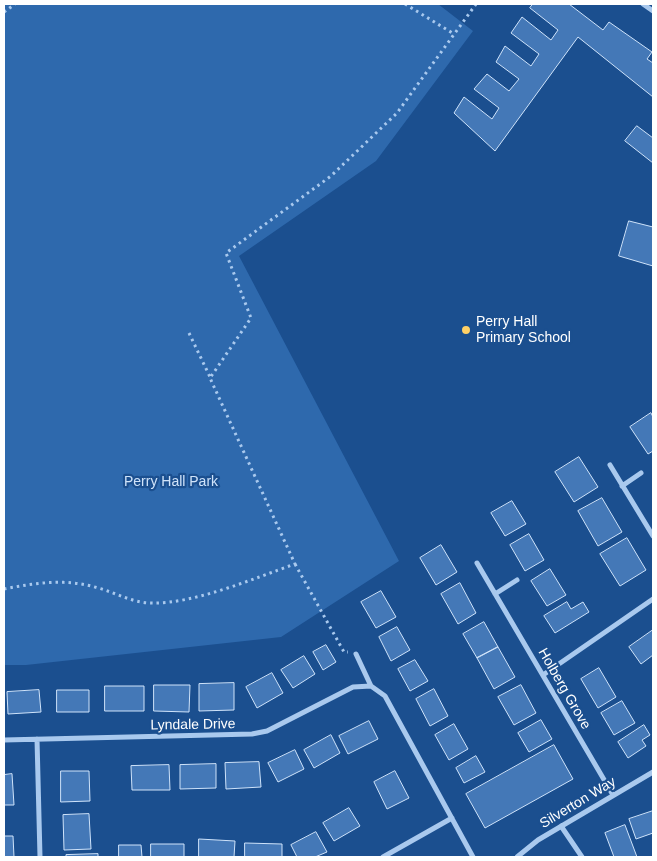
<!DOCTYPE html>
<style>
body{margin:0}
#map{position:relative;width:657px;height:861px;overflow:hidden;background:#1b4f8f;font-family:Arial,sans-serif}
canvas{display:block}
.frame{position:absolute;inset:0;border:5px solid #fff;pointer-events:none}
</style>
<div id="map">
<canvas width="657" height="861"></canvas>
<div class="frame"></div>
</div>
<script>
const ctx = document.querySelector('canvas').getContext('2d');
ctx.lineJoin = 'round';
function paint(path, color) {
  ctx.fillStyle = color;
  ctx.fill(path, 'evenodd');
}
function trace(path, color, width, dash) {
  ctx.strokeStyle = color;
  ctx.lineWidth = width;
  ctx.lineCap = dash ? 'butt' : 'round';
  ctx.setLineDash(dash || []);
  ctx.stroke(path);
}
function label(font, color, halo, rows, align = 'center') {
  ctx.font = font + ' Arial,sans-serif';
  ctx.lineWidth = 4.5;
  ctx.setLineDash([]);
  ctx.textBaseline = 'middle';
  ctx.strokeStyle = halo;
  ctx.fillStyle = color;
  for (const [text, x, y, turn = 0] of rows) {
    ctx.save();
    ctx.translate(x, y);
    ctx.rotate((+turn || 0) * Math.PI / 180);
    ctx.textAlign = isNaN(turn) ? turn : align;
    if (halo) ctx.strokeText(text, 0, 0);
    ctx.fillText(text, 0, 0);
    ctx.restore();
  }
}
paint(new Path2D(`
 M4 4H438L473 31 376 161 239 256 399 561 281 637 26 665H4Z`), '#2e69ad');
const building = new Path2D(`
 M533 4H569L603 30 609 22 652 52 647 59 653 63V97L578 37 495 151 454 113 464 97 492 119 499 108 474 89 487 74 509 91 519 79 496 62 505 46 531 66 539 54 511 33 522 17 551 40 558 30 530 8Z
 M637 126 653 138V163L625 141Z
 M629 221 653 227V266L619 256Z
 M651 413 653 417V451L648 454 630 427Z
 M579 457 598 487 574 502 555 472Z
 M602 498 622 532 598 546 578 511Z
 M512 501 526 524 505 536 491 513Z
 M529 534 544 560 525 571 510 545Z
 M627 538 646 570 620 586 600 554Z
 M441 545 457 572 436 585 420 558Z
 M550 569 566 595 547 606 531 581Z
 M460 583 476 613 458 624 441 594Z
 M381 591 396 617 376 628 361 602Z
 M567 602 571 609 583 602 589 612 555 633 544 616Z
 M484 622 498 647 477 658 463 634Z
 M397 627 410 650 391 661 379 637Z
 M653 630V655L641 664 629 647Z
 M326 645 336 662 323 670 313 652Z
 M498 647 515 677 494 689 477 658Z
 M304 656 315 674 293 688 281 670Z
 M415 660 428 681 410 691 398 669Z
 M599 668 616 697 598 708 581 679Z
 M272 673 283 693 257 708 246 687Z
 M234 683V710L199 711V684Z
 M154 685H190L189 712 154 711Z
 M521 685 536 713 514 725 498 697Z
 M105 686H144V711H105Z
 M434 689 448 716 430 726 416 699Z
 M39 690 41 712 8 714 7 692Z
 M57 690H89V712H57Z
 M622 701 635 723 614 735 601 713Z
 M541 720 552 739 529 752 518 733Z
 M369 721 378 739 348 754 339 736Z
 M454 724 468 749 449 760 435 735Z
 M644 725 650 735 642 740 646 746 628 758 618 742Z
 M331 735 340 753 314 768 304 750Z
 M554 745 573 779 485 828 466 794Z
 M295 750 304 769 278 782 268 763Z
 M476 756 485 772 464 783 456 768Z
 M259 762 261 787 226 789 225 763Z
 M216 764V788L180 789V765Z
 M169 765 170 790H132L131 766Z
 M61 771H89L90 801 61 802Z
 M395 771 409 798 387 809 374 782Z
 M12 774 14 805H4V775Z
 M349 808 360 826 334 841 323 823Z
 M653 811V833L636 839 629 819Z
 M89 814 91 849 64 850 63 815Z
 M625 825 637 857H614L605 833Z
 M316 832 327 852 315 857H297L291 845Z
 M4 836H13L14 857H4Z
 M199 839 235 841 234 857H199Z
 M245 843 282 844V857H245Z
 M151 844H184V857H151Z
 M119 845H141L142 857H119Z
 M98 854V857H66V855Z`);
paint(building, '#4478b7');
trace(building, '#cfe3fa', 1);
trace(new Path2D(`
 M405 4 454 34
 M4 12 15 4
 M189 333 210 377
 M295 564 344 652H348
 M4 589C35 583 67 578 98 588 117 593 132 603 152 603 194 604 255 578 295 564L210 378 251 318 226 253 331 176 397 113 476 4`), '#a9c9ee', 3, [2.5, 4]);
trace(new Path2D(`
 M643 4 653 11
 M610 465 653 536
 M622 486 641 473
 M477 563 613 795
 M495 594 517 580
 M356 654 371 686
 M543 675 653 599
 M37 739 40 857
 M4 740 252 734 267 731 353 687 371 686 385 696 473 857
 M561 826 582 857
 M383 857 452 818
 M517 857 538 840 653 772`), '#a9c9ee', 5);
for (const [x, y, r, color] of [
 [466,330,5,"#ffd166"]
]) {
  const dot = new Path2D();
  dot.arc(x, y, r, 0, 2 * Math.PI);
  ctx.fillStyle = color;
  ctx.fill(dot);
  trace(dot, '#1b4f8f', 2);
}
label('14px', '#fff', '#1b4f8f', [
 ["Perry Hall",476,322],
 ["Primary School",476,338]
], 'left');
label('14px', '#cfe3fa', '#1b4f8f', [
 ["Perry Hall Park",171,482]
]);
label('14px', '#fff', '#1b4f8f', [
 ["Holberg Grove",564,689,60],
 ["Lyndale Drive",193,725,-1],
 ["Silverton Way",578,803,-31]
]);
</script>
